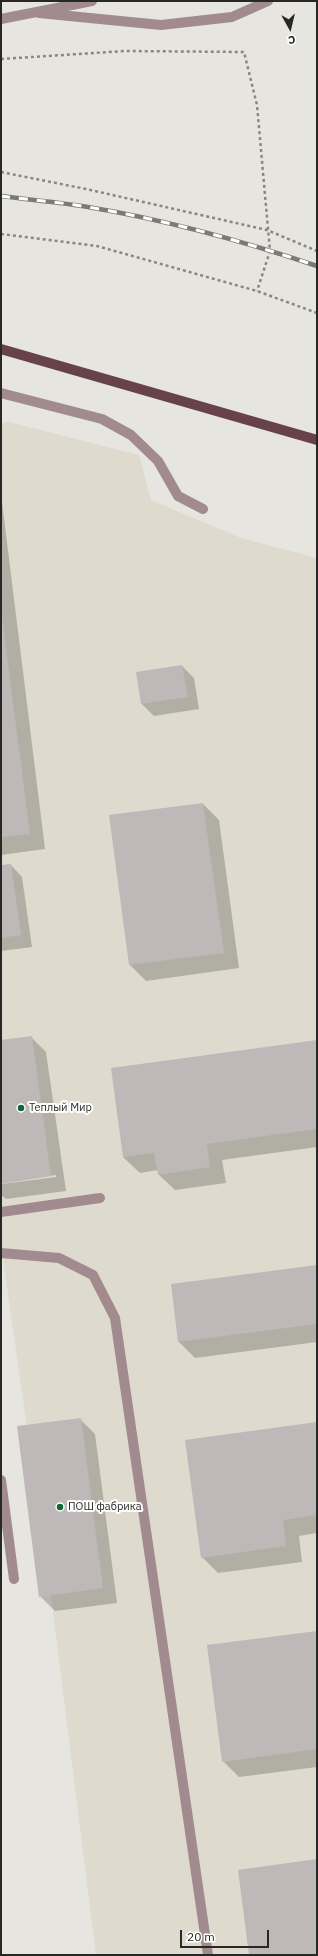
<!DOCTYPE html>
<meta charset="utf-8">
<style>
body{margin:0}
#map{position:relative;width:318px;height:1956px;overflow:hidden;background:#e6e5e0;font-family:"IBM Plex Sans",sans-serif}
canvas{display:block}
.frame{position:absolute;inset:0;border:2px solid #272725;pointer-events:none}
.north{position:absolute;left:270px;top:8px;width:40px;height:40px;-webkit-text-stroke:3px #fff;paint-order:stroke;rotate:172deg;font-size:11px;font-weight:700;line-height:16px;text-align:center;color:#272725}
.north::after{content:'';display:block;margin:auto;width:14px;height:18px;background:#272725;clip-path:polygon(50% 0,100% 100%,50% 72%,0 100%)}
.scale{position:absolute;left:180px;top:1930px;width:89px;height:18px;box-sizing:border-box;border:2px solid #272725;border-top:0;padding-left:5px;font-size:12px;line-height:14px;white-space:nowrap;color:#272725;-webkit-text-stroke:3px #fff;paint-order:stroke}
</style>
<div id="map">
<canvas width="318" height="1956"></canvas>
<div class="frame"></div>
<div class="north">С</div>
<div class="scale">20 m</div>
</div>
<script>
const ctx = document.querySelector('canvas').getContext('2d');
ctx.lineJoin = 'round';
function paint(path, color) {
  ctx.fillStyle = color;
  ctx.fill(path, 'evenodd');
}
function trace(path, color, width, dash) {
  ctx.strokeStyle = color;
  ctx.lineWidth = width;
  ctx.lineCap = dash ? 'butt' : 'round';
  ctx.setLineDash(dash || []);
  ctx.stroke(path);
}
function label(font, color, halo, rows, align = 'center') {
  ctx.font = font + ' "IBM Plex Sans",sans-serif';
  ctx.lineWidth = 4;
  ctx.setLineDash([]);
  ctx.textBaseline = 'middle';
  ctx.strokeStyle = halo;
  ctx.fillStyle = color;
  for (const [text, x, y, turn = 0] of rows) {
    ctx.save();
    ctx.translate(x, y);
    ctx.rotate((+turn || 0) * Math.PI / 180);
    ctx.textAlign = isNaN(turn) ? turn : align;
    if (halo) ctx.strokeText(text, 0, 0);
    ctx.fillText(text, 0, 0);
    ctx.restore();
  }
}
paint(new Path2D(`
 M9 422 139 455 151 500 241 538 317 558V1955H96L50 1588 1 1245V423Z`), '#dedace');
paint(new Path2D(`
 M1 494 45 849 1 855Z
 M182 666 194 678 199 709 154 716 142 704 137 673Z
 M203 804 219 820 239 968 146 981 130 965 110 816Z
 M11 865 22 877 32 947 1 951V866Z
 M31 1037 46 1052 66 1191 6 1199 1 1195V1041ZM56 1175V1177L2 1184V1182Z
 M317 1041V1147L222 1160 226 1183 175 1190 158 1174V1170L140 1173 123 1157Z
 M317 1266V1342L195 1358 179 1342 172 1285Z
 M80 1419 95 1434 117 1603 55 1611 40 1596Z
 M317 1423V1533L299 1536 302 1562 218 1573 202 1557Z
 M317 1632V1767L239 1777 223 1761Z`), '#0003');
paint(new Path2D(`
 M1 609 30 834 1 837Z
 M182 665 188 697 141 704 136 672Z
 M203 803 224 953 129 965 109 815Z
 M11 864 21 935 1 938V865Z
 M32 1036 51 1176 1 1184V1040Z
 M317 1040V1129L207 1144 210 1167 158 1175 154 1153 123 1157 111 1068Z
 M317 1265V1324L178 1342 171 1284Z
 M81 1418 103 1588 39 1597 17 1426Z
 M317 1422V1515L283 1520 286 1546 201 1558 185 1440Z
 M317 1631V1749L222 1762 207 1645Z
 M317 1859V1955H249L238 1870Z`), '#beb8b8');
trace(new Path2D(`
 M1 59 125 51 244 52 257 105 270 251 257 291
 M1 172 86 189 267 230 317 251
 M1 234 97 246 257 291 317 313`), '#878783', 2.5, [3, 3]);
trace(new Path2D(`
 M39 13 161 25 232 17 268 1
 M1 393 102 419 131 435 158 461 178 496 203 509
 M1 1212 100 1198
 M1 1253 59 1258 93 1275 115 1318 208 1955
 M1 1480 14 1579`), '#a28b8f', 10);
trace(new Path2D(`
 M1 19 92 1`), '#a28b8f', 10);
trace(new Path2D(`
 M1 349 317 440`), '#67424a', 10);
const rail = new Path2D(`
 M1 196C30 200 59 202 88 207 166 220 243 241 317 266`);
trace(rail, '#7b7a77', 4.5);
trace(rail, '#fff', 3, [9]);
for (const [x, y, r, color] of [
 [21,1108,4,"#10683a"],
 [60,1507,4,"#10683a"]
]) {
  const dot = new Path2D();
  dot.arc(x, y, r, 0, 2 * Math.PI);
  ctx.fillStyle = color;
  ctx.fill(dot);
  trace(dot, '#fff', 1.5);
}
label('11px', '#272725', '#fff', [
 ["Теплый Мир",29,1108],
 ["ПОШ фабрика",68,1507]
], 'left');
</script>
